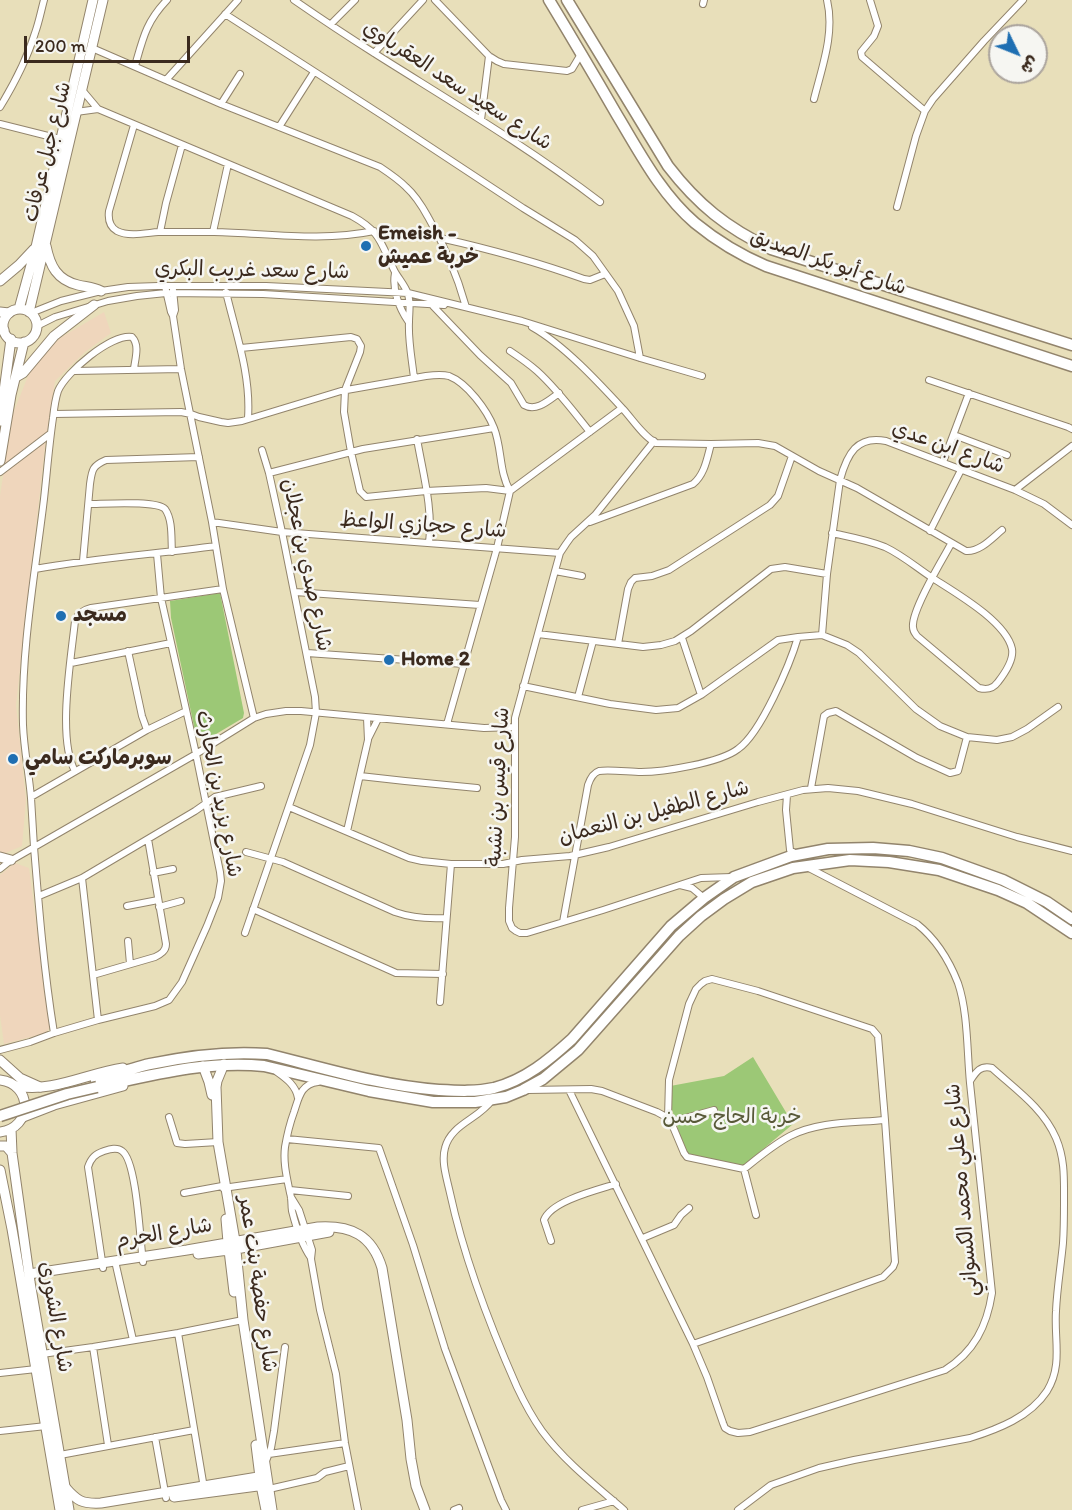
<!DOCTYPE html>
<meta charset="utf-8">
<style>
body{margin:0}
#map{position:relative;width:1072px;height:1510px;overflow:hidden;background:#e8dfba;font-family:Itim,"Playpen Sans Arabic",sans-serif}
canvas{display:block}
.north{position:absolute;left:988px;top:24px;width:60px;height:60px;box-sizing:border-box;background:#f6f6f2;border:2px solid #aba49d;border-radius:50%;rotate:133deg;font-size:16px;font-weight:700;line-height:24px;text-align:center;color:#3b2a1e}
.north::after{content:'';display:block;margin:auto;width:21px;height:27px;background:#1f6fb2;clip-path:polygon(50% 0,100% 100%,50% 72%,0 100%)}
.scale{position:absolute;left:24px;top:36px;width:166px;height:27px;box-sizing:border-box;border:3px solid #3b2a1e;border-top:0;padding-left:8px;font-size:18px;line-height:21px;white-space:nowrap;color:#3b2a1e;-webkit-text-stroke:4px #f6f6f2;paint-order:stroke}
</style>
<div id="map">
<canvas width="1072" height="1510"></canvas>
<div class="north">ش</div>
<div class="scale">200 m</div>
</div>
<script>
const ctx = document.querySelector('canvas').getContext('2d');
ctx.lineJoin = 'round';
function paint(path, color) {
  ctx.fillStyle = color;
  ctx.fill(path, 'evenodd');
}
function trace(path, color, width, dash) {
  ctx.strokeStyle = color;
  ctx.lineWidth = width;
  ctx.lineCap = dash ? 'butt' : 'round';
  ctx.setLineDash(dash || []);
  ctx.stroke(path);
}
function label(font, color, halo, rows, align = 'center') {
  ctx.font = font + ' Itim,"Playpen Sans Arabic",sans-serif';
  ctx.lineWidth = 5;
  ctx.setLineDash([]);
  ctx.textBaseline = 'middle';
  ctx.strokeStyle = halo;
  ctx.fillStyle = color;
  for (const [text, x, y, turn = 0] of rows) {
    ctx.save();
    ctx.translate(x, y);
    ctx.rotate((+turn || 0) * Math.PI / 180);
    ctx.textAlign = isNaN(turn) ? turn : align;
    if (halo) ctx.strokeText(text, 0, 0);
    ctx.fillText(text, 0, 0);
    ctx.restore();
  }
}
paint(new Path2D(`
 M104 312 111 333 85 352 55 381 46 438 16 705 26 800 22 846 3 854 0 852V496L12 416 32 366 60 338Z
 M15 863 29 868 50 1027 46 1033 4 1044 0 1015V875Z`), '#efd6bc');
paint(new Path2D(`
 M220 593 244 713 243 718 206 740C198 737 196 734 194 726L171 618 170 601Z
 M753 1057 793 1124 743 1166 686 1155 665 1087 724 1076Z`), '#9cc876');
const street = new Path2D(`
 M294 0C320 18 347 36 374 53 450 101 528 147 600 202
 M435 0 489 56 497 61 504 64 567 71 572 69 581 54
 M870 0 878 26 874 36 861 52 862 57 925 111
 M703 4 704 0
 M225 14 385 117 523 208 575 240 593 256 618 291 634 326 640 358
 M331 24 355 0
 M92 48 221 104 380 167C389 173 398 179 406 187 415 195 422 206 428 217 445 246 457 275 466 307
 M374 53 423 0
 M135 66C143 38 146 22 167 0
 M166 80 238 0
 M82 90 98 109 352 216C381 232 380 242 394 270 398 278 405 285 408 294 411 304 409 312 409 322 408 340 412 360 414 378
 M814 99C822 67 835 33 827 0
 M221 104 240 74
 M0 107C14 84 27 59 35 33 39 22 41 11 44 0
 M76 112 98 109
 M481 120 489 56
 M0 124 60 139
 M134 125 109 211C108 219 110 227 117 231 129 237 146 233 158 232 177 232 195 232 214 232 266 233 321 242 374 231
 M279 127 314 72
 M897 207 916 136 925 111 933 99 984 41 1023 0
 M160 232 166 203 182 145
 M213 232 228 164
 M440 238C489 249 537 262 584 279L590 280 605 274
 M395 273C392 289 399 308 408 321
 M165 286 171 312 173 316 181 369 212 522 223 589 254 718
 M226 292C236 334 251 375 248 418
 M433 306 480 355 511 383 524 405C536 412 548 401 559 393
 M31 313 61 301 101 291 128 287 158 286H266L408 293 522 321 640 358 702 376
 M173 316 175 310 173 290
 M37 326 55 317 108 301 137 296 166 293 263 294 444 305
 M532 327C564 345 598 382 623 409 633 420 643 436 656 443L711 444 758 443 775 446 819 471 857 488 966 551C980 552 992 538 1002 530
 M241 348 351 337 357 339 361 346 360 352 345 390 344 412 351 452 360 491 366 497 426 491 486 488 510 491
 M510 351C519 357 528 363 537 371 557 389 573 411 590 432
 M74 371 181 369
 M929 380 1068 427 1072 429
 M54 414 181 412 191 414 199 417 221 422 228 423 242 421 341 391 426 376C433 375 442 374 449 376 467 383 487 410 494 428 502 448 499 472 510 491
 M954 435 1007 455
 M417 439C423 474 433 508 429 543
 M654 441 595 515 571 537 566 544 560 553 555 571 515 718V837L509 908V921L512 928 516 931 520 933H527L603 910 701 878 732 877
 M943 462 969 393
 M0 472 50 434
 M269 473 363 449 494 428
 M1015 490 1072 446
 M89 504C103 504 156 500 165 509 173 520 171 539 172 552
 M212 522 282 532 560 553
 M590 522 693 484C705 474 707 458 711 444
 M930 531 961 470
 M832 533C850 537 868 540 885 547 902 555 916 567 931 577 954 592 1006 621 1012 649 1014 660 1005 673 998 682 993 689 987 690 979 688L917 636C914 632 913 631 913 627 911 611 942 560 951 544
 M83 561 90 484C92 470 92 466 106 460L199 457
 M35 569C95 558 156 554 216 546
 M555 571 582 576
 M295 592 480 605
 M538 634 643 647 661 645 675 641 691 631 771 569 785 567 827 574
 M822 635 827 574 840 480C847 454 857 435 886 441L1015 490 1044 504 1072 525
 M682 638 701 695
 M618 644 628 589 631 582 635 578 652 576 669 570 770 505 778 496 792 456
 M128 651 142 716 147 730
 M307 653 464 664
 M71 663 171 643
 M523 686 610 704 656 710 678 708 701 695 778 640 798 637 822 635 847 645 859 653 916 709 940 726 967 737 997 740 1012 737 1027 729 1058 707
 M578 697 593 641
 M447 724 497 548 510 491 622 408
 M368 739 378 719
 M75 771C57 739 71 659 75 621 78 613 83 610 91 608L223 589
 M360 776 405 781 477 788
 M811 788 824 716 828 713 836 711 917 758 950 773 958 771 967 737
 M787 795 786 810 790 850 796 854
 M31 797 147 730 186 711
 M289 807 409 858 422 861 451 864H503L522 860 570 856 609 847 758 802 803 790 828 788 858 791 912 804 1017 837 1072 851
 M347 831 368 740 367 718
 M246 852 283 862 395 912C412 918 428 919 446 918
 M0 869 10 861 196 754 254 718 266 714 286 711H301L484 728 515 727
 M153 873 173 869
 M82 878 98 1020
 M680 885 692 888 704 898
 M39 896 82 878 195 811 215 797 261 786
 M127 906 158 900
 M159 907 181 901
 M253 909 396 973 443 974
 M563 922 588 785C590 779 593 773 599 771 608 769 630 772 641 772 663 772 720 763 738 749 761 733 790 664 798 637
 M245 933 310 745 316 713 315 697 282 532 269 473 262 450
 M128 941 130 964
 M93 975 155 957C161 954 166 951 166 944L148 839
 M440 1002 451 864
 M54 1033C44 971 39 909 34 847 33 831 32 814 31 798 29 773 24 750 23 725 21 650 35 574 44 499 47 472 49 445 53 418 54 409 55 400 58 391 66 372 111 334 132 337 140 345 135 359 134 369
 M0 1050 30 1042 54 1033 98 1020 155 1006 169 1000 182 982 207 926 218 898 221 881 220 872 196 754 161 598 157 554
 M277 1072C287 1079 296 1086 298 1098
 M528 1090 591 1089 602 1091 657 1112 668 1118 671 1122 684 1153 687 1157 744 1169
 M569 1090 693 1344 707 1377 723 1423 725 1428 730 1431 738 1433 750 1432 945 1370C974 1352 987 1326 992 1293 985 1223 977 1153 970 1083 967 1052 968 1012 958 983 949 960 936 939 917 924L807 867
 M492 1100C479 1119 451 1124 445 1148 441 1162 447 1179 450 1193 464 1258 490 1326 517 1387 524 1402 532 1417 542 1431 565 1462 595 1485 624 1510
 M169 1117 177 1143 185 1144 218 1142
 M668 1118 669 1080 689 1004 696 989 701 984 705 981 712 979 758 991 872 1029 878 1036 885 1120 895 1262 893 1267 883 1277 788 1311 693 1344
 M671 1122 714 1110
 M287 1139 379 1148 413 1245 445 1349 501 1500 506 1510
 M223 1188 287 1179
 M290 1190 348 1196
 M184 1193 222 1186
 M291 1197 299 1210 312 1250 311 1259 320 1310 336 1374 345 1443 358 1510
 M756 1215 744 1169C759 1157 773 1145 790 1136 819 1121 854 1123 885 1120
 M643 1238 674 1225 681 1215 689 1208
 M551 1241 544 1220C551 1201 597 1190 616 1184
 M311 1258C302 1245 296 1227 292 1211 291 1205 292 1199 290 1193 287 1178 283 1163 285 1147 287 1135 290 1123 294 1112 299 1097 301 1084 318 1082
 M115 1261 133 1340
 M103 1268 88 1167C91 1158 95 1154 104 1151 110 1149 117 1147 122 1151 137 1161 140 1242 143 1262
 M178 1333 204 1488
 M93 1347 108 1445
 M42 1354 93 1347 178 1333 243 1320
 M0 1373 36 1369
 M0 1431 46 1426
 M155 1437 166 1498
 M269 1454 345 1443
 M60 1455 194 1430
 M266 1461 271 1448 274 1431 285 1347
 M269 1489 317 1478 325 1472 349 1466
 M454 1510 459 1508
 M582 1510 614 1501
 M738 1510 771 1485 819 1468 854 1460 970 1438C998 1429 1030 1417 1047 1391 1063 1365 1054 1340 1056 1311 1057 1288 1061 1265 1063 1243 1064 1229 1064 1215 1064 1201 1064 1179 1065 1159 1056 1138 1043 1108 1015 1089 992 1068 980 1065 976 1072 970 1081`);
const secondary = new Path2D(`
 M0 312 9 313
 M0 329 4 330
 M224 1064 217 1081 216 1087 218 1142 235 1241 243 1320 272 1510
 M203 1066 209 1082 212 1095
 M17 1086C52 1093 88 1073 123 1068
 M23 1117 54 1105 123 1086
 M226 1219 228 1242 234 1292
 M198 1254 236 1249 329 1232
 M29 1274 187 1250 318 1227C351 1225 372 1235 382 1268L407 1420 411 1459 416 1486 425 1510
 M256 1445 261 1485 266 1510
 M65 1487C77 1501 82 1504 101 1503L264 1476
 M174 1497 265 1485`);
const primary = new Path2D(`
 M46 246C50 266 57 280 78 285 86 287 93 287 101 291
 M0 281 19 265 34 249
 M19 309 36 247 93 0
 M3 326a17 17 0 1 1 34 0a17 17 0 1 1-34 0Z
 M29 312 103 0
 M16 377 23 373 54 336 94 305
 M0 421 11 339
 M0 461 11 395 24 342
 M0 857 11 860
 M0 1060 20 1078 40 1087
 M0 1080C33 1084 33 1128 0 1132
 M11 1129 12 1153 30 1282 69 1510
 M0 1146H6L12 1153
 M0 1170 12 1229 60 1510`);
const highway = new Path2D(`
 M549 0C572 38 595 77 617 115 640 153 661 194 695 223 717 241 740 255 766 266L1072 366
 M567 0 668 166C698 205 727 228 771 249L1072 345
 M96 1081C114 1075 132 1068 150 1064 188 1056 228 1051 267 1054 324 1068 381 1086 439 1090 458 1091 476 1092 494 1088 525 1080 549 1060 572 1039L671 926 704 898 734 877 791 856 828 849 873 848 909 851 942 858 1003 880 1047 902 1072 919
 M97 1087C152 1075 208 1060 264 1066L369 1091 433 1102H475L506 1097 523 1090 543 1079 578 1050 679 936 701 916 724 899 752 882 793 868 850 860 889 862 939 870 998 890 1027 903 1072 933`);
trace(street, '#92846c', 8);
trace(secondary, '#92846c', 11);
trace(primary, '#92846c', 11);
trace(highway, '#92846c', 13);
trace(street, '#fff', 6);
trace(secondary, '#fff', 9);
trace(primary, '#fff', 9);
trace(highway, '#fff', 10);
const highwayBridge = new Path2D(`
 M0 1116 67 1094 97 1087`);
trace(highwayBridge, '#92846c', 13, []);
trace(highwayBridge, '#fff', 10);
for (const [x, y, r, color] of [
 [366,246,6,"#1f6fb2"],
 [61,616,6,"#1f6fb2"],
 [389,660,6,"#1f6fb2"],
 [13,759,6,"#1f6fb2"]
]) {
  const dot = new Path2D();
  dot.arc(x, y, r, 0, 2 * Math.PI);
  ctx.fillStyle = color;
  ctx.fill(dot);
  trace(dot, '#f6f6f2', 2);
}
label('21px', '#3b2a1e', '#f6f6f2', [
 ["شارع سعيد سعد العقرباوي",457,86,33],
 ["شارع جبل عرفات",48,152,-76],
 ["شارع أبو بكر الصديق",828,263,19],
 ["شارع سعد غريب البكري",252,271,1],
 ["شارع ابن عدي",948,448,20],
 ["شارع حجازي الواعظ",423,526,4],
 ["شارع صدي بن عجلان",306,565,78],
 ["شارع قيس بن نشبة",499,787,-87],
 ["شارع يزيد بن الحارث",218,794,79],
 ["شارع الطفيل بن النعمان",654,813,-15],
 ["شارع علي محمد الكسواني",963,1190,-95],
 ["شارع الحرم",164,1234,-10],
 ["شارع حفصة بنت عمر",257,1284,82],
 ["شارع الشورى",55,1317,80]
]);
label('bold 21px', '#3b2a1e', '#f6f6f2', [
 ["Emeish -",378,234],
 ["خربة عميش",378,258],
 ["مسجد",73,616],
 ["Home 2",401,660],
 ["سوبرماركت سامي",25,759]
], 'left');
label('21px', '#585938', '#f6f6f2', [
 ["خربة الحاج حسن",732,1118]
]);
</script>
